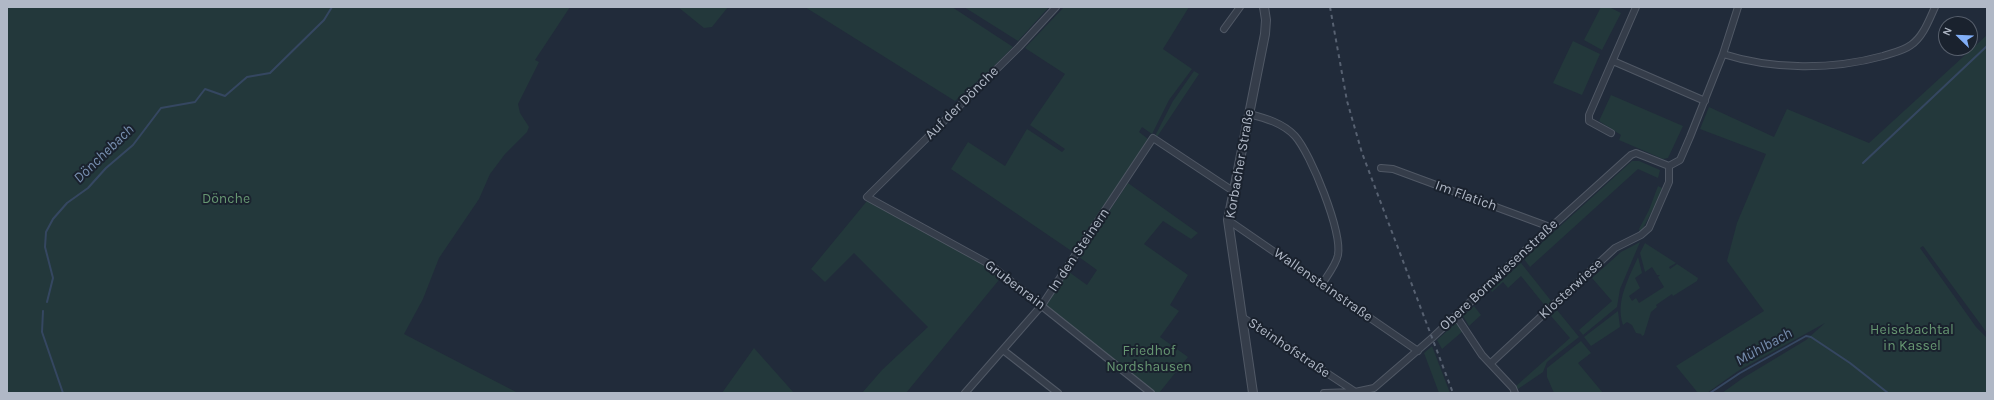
<!DOCTYPE html>
<meta charset="utf-8">
<style>
body{margin:0}
#map{position:relative;width:1994px;height:400px;overflow:hidden;background:#212b3a;font-family:Karla,sans-serif}
canvas{display:block}
.frame{position:absolute;inset:0;border:8px solid #b0b8c6;pointer-events:none}
.north{position:absolute;left:1938px;top:16px;width:40px;height:40px;box-sizing:border-box;background:#1a222e;border:1px solid #565e6b;border-radius:50%;rotate:293deg;font-size:11px;font-weight:700;line-height:16px;text-align:center;color:#b0b8c6}
.north::after{content:'';display:block;margin:auto;width:14px;height:18px;background:#82aff8;clip-path:polygon(50% 0,100% 100%,50% 72%,0 100%)}
</style>
<div id="map">
<canvas width="1994" height="400"></canvas>
<div class="frame"></div>
<div class="north">N</div>
</div>
<script>
const ctx = document.querySelector('canvas').getContext('2d');
ctx.lineJoin = 'round';
function paint(path, color) {
  ctx.fillStyle = color;
  ctx.fill(path, 'evenodd');
}
function trace(path, color, width, dash) {
  ctx.strokeStyle = color;
  ctx.lineWidth = width;
  ctx.lineCap = dash ? 'butt' : 'round';
  ctx.setLineDash(dash || []);
  ctx.stroke(path);
}
function label(font, color, halo, rows, align = 'center') {
  ctx.font = font + ' Karla,sans-serif';
  ctx.lineWidth = 4;
  ctx.setLineDash([]);
  ctx.textBaseline = 'middle';
  ctx.strokeStyle = halo;
  ctx.fillStyle = color;
  for (const [text, x, y, turn = 0] of rows) {
    ctx.save();
    ctx.translate(x, y);
    ctx.rotate((+turn || 0) * Math.PI / 180);
    ctx.textAlign = isNaN(turn) ? turn : align;
    if (halo) ctx.strokeText(text, 0, 0);
    ctx.fillText(text, 0, 0);
    ctx.restore();
  }
}
paint(new Path2D(`
 M7 7H570L535 60 539 62 518 104 520 113 529 127 527 132 505 154 490 174 479 199 439 258 423 299 404 334 518 393H7Z
 M678 7H728L712 27 704 28Z
 M805 7H952L1013 47 990 70 955 101Z
 M964 7H1049L1018 41Z
 M1064 7H1189L1163 49 1192 69 1169 100 1152 134 1142 127 1139 132 1148 139 1073 252 951 169 968 142 1005 166 1027 129 1062 152 1065 149 1030 125 1065 74 1025 48Z
 M1601 7H1609L1621 13 1602 50 1584 40Z
 M1987 35V333L1923 246 1920 248 1976 327 1987 338V393H1722L1743 378 1806 340 1825 323 1738 371 1707 393H1698L1676 366 1764 311 1727 261 1737 223 1766 154 1700 129 1709 107 1774 137 1787 109 1869 143Z
 M1573 41 1600 54 1582 95 1553 83Z
 M1194 71 1199 74 1157 137 1155 136 1173 101Z
 M1611 95 1683 126 1668 158 1663 159 1619 140 1621 135 1599 121Z
 M1632 161H1639L1660 170 1658 178 1638 169 1530 267 1524 259Z
 M1128 183 1198 233 1191 239 1163 221 1144 244 1188 275 1170 305 1179 311 1160 337 1188 357 1159 393H1151L1042 305 1069 272 1087 285 1097 270 1079 257Z
 M1658 186 1664 189 1642 230 1640 232 1639 229 1649 210Z
 M867 201 1003 275 906 393H862L882 370 928 327 854 253 825 282 811 269Z
 M1640 242 1620 289 1617 307 1583 335 1579 330 1612 301 1592 278 1621 252Z
 M1645 243 1676 263 1669 267 1670 269 1677 264 1698 278 1697 281 1673 296 1672 294 1656 305 1657 307 1651 312 1644 335 1642 336 1641 334 1636 333 1632 325 1627 322 1623 325C1615 301 1629 278 1638 257L1642 273 1635 278 1640 288 1629 296 1632 301 1636 298 1639 303 1664 287 1658 277 1660 275H1657L1652 267 1645 272 1640 253Z
 M1521 263 1552 302 1546 307 1521 276 1508 288 1503 282 1492 292 1491 290Z
 M1474 306 1481 315 1469 326 1463 316Z
 M1557 310 1579 337 1547 362 1543 372 1518 389 1516 386 1570 338 1551 316Z
 M1618 311 1620 327 1591 346 1584 337Z
 M1456 323 1463 331 1442 349 1437 340Z
 M1581 341 1591 353 1578 363 1603 393H1554L1547 377V368Z
 M1432 346 1450 393H1439L1424 353Z
 M754 348 794 393H722Z`), '#23383b');
trace(new Path2D(`
 M1863 163 1987 46
 M47 302 53 278 45 247 46 232 53 219 67 203 88 188 106 168 133 145 161 108 195 102 205 89 225 96 247 77 270 73 324 20 332 7
 M43 311 42 332 63 393
 M1710 393 1740 373 1806 336 1811 337 1850 363 1888 393`), '#354761', 2);
const minor = new Path2D(`
 M1056 7 1019 47 867 197 989 264 1151 393
 M1224 29 1240 7
 M1723 54C1773 70 1832 70 1883 56 1892 53 1903 51 1911 45 1923 37 1929 20 1935 7
 M1613 61 1705 101
 M1249 114C1265 118 1283 123 1295 136 1311 154 1342 231 1338 255 1336 265 1327 276 1322 284
 M1611 133 1589 121V115L1636 7
 M1669 166 1680 160 1690 137 1723 54 1738 7
 M1381 168 1393 169 1550 227
 M1228 220 1418 351
 M1456 316 1482 355 1513 388 1515 393
 M1242 317 1354 391
 M1003 350 1058 393
 M1491 363 1615 248 1641 235 1649 228 1669 182V166
 M965 393 1042 305 1153 138 1233 191
 M1324 393 1355 392 1374 388 1432 338 1519 256 1631 155 1636 153 1669 166`);
const tertiary = new Path2D(`
 M1253 393 1228 220 1265 34 1266 20 1264 7`);
trace(minor, '#505865', 8);
trace(tertiary, '#505865', 10);
trace(minor, '#353d4a', 6);
trace(tertiary, '#353d4a', 8);
trace(new Path2D(`
 M1330 7 1347 101 1362 153 1453 393`), '#576171', 2, [4, 4]);
label('14px', '#b0b8c6', '#1a222e', [
 ["Auf der Dönche",962,103,-45],
 ["Korbacher Straße",1240,164,-80],
 ["Im Flatich",1466,196,20],
 ["In den Steinern",1079,250,-56],
 ["Obere Bornwiesenstraße",1499,275,-43],
 ["Grubenrain",1015,285,37],
 ["Wallensteinstraße",1323,285,35],
 ["Klosterwiese",1571,289,-43],
 ["Steinhofstraße",1289,348,34]
]);
label('14px', '#679772', '#1a222e', [
 ["Dönche",226,199],
 ["Heisebachtal",1912,330],
 ["in Kassel",1912,346],
 ["Friedhof",1149,351],
 ["Nordshausen",1149,367]
]);
label('italic 15px', '#778eaf', '#1a222e', [
 ["Dönchebach",104,154,-44],
 ["Mühlbach",1764,347,-29]
]);
</script>
